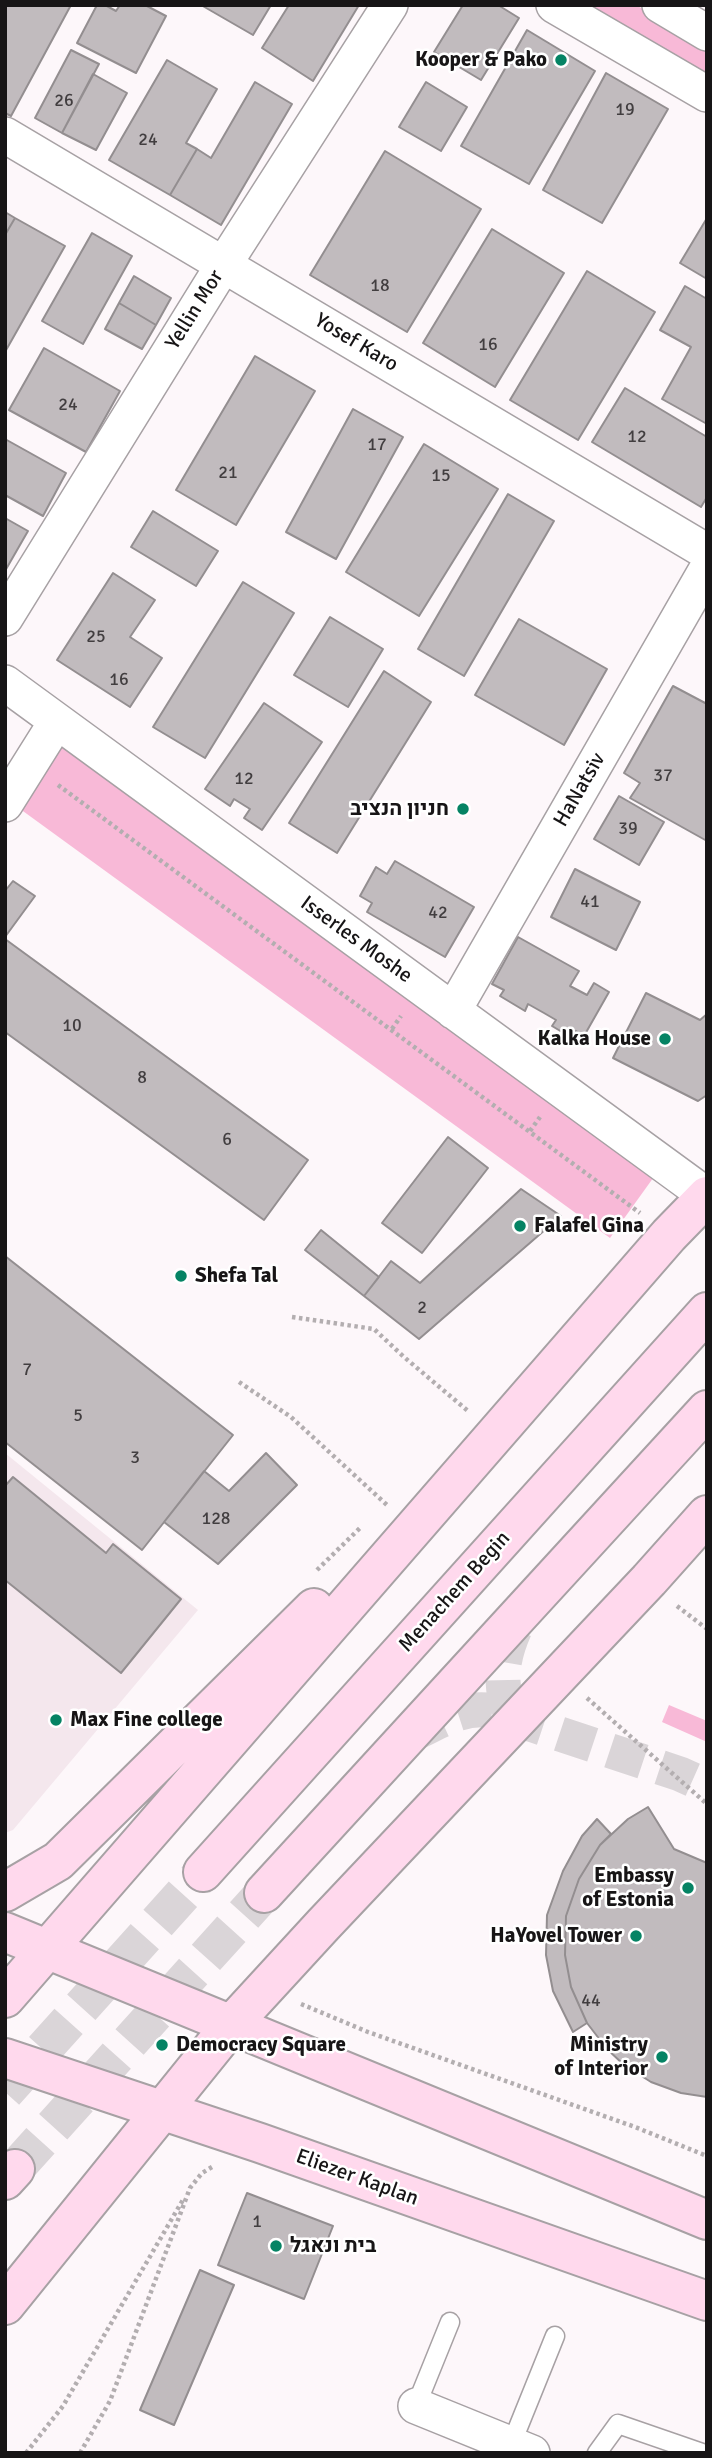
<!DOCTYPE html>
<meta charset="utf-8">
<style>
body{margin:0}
#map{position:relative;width:712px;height:2458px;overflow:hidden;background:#fdf7fa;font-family:Signika,sans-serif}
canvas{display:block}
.frame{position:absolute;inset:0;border:7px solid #171516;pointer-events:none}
</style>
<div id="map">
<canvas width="712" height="2458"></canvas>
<div class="frame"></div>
</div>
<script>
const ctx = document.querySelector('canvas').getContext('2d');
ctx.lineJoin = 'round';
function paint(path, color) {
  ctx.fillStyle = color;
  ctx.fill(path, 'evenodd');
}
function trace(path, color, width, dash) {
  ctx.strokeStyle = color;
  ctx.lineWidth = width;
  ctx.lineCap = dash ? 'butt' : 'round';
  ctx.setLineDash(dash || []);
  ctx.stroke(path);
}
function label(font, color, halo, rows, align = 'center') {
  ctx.font = font + ' Signika,Heebo,sans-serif';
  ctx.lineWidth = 5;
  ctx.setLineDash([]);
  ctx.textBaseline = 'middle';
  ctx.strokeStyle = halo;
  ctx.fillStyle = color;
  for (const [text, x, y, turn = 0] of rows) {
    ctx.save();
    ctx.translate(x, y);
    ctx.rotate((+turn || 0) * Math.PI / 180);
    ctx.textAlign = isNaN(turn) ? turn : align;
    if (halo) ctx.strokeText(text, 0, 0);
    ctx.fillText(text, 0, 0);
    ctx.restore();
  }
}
paint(new Path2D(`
 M5 1453 198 1610 13 1830 5 1833Z`), '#f4e7ed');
paint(new Path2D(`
 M583 5H636L707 47V79Z
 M63 742 656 1174 610 1238 16 806Z
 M669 1705 707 1721V1742L662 1722Z`), '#f8b9d7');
const building = new Path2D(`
 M5 5H71L11 116 5 113Z
 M97 5H105L116 11 120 5H145L166 16 136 73 77 43Z
 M201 5H271L253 35Z
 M289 5H359L313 81 262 48Z
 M463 5H498L519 18 481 80 434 52Z
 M527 30 595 71 529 184 461 146Z
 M71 50 99 64 62 133 35 118Z
 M167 60 217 89 186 143 197 149 170 195 109 160Z
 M606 73 668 109 602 223 543 190Z
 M93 74 127 93 96 150 62 133Z
 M255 82 292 104 221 225 170 195 197 149 211 158Z
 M426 82 467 107 441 151 399 127Z
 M385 151 481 209 407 332 310 275Z
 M5 212 15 218 5 235Z
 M15 218 65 246 5 352V235Z
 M707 218V279L680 263Z
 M492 229 564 273 495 387 423 343Z
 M92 233 132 256 83 344 42 321Z
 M587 271 655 312 578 440 510 400Z
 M134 276 171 298 156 325 119 303Z
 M685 286 707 299V424L662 399 691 347 660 330Z
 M119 303 156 325 142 349 105 329Z
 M44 348 120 391 86 452 9 410Z
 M255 356 315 391 236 525 176 490Z
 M625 388 707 437V497L701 507 592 442Z
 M353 409 403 437 336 559 286 532Z
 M5 439 66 473 43 516 5 495Z
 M424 444 498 489 419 616 346 572Z
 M508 494 554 521 464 676 418 649Z
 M153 511 218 551 196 586 131 547Z
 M5 518 28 531 5 571Z
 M113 573 155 600 130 637 162 658 130 707 57 660Z
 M243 582 294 613 205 758 153 727Z
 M330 617 383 649 348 707 294 675Z
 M519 619 607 669 564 745 475 695Z
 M384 671 431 702 337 853 289 823Z
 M673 686 707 704V841L630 798 640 783 624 773Z
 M264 703 322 742 262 830 244 818 250 809 234 799 230 806 205 789Z
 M619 796 664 822 639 865 594 839Z
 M395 861 474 907 445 957 367 912 372 903 360 896 376 867 387 874Z
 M575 869 640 902 616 950 551 917Z
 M13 881 35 896 5 937V891Z
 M518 937 579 971 570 986 587 995 594 983 609 992 584 1036 576 1031 572 1038 552 1026 556 1020 544 1013 528 1004 525 1011 500 996 504 990 492 984Z
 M5 939 308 1160 264 1220 5 1032Z
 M646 993 700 1020 707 1014V1095L698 1101 613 1058Z
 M448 1137 488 1168 422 1253 382 1223Z
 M521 1189 561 1216 419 1339 364 1296 391 1261 420 1283Z
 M321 1230 379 1277 364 1296 305 1250Z
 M5 1256 233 1435 142 1550 5 1442Z
 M266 1453 297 1485 218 1564 164 1522 204 1471 229 1491Z
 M13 1477 106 1553 113 1544 181 1599 121 1673 5 1580V1486Z
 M648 1807 674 1849 707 1863V2097L681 2093 651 2082 624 2065 607 2049 587 2023 571 1987 565 1955 566 1916 579 1879 600 1845 628 1819Z
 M597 1819 611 1834 600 1845 579 1879 566 1916 565 1955 571 1987 587 2023 573 2032 553 1991 546 1955 547 1915 563 1871 582 1836Z
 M247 2193 333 2226 304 2299 218 2265Z
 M200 2270 234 2285 174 2425 140 2410Z`);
paint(building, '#c1bbbe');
trace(building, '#938e90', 2);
trace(new Path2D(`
 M511 1714C495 1679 505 1647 522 1614
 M410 1736C461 1710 478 1698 533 1725L680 1774 707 1786`), '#dad5d8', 35, [35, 18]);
trace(new Path2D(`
 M5 2092 203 1872
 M15 2169 264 1893`), '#dad5d8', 38, [38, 19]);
const lane = new Path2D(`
 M416 2406 450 2322
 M511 2445 555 2336
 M597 2453 618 2424 702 2453`);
const street = new Path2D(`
 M554 5 707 94
 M660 5 707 33
 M5 135 707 552
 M5 618 224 264 390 5
 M5 683 707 1196
 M5 804 57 721
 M453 1011 707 569
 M416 2406 532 2453`);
const secondary = new Path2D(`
 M203 1872 707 1312
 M5 1892 58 1861 314 1608
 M264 1893 707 1410
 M5 1932 707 2220
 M5 1998 669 1235 707 1196
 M5 2058 260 2143 707 2301
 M5 2180 15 2169
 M5 2305 232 2024 323 1925 649 1580 707 1515`);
trace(lane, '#a7a1a4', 21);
trace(street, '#a7a1a4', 38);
trace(secondary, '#a7a1a4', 42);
trace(new Path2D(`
 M58 785 640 1213
 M392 1029 401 1016
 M530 1131 540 1117
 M292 1317 374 1329 404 1357 468 1411
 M239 1382 291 1417 387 1505
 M317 1570 361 1527
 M677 1606 707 1629
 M587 1698 707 1804
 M301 2004 368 2032 635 2127 707 2156
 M26 2453 63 2406 184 2198
 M80 2453 110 2401 190 2188 202 2173 212 2167`), '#b3aeb0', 4.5, [3.5, 3.5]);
trace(lane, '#fff', 18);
trace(street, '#fff', 35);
trace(secondary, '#ffd9ed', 38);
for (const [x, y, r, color] of [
 [561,60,7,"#058364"],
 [463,809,7,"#058364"],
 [665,1039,7,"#058364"],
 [520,1226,7,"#058364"],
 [181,1276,7,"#058364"],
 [56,1720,7,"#058364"],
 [688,1888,7,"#058364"],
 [636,1936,7,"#058364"],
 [162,2045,7,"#058364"],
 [662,2057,7,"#058364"],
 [276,2246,7,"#058364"]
]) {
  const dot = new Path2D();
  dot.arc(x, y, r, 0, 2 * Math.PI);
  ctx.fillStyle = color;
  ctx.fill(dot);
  trace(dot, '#fff', 2.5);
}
label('18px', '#423e40', null, [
 ["26",64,101],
 ["19",625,110],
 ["24",148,140],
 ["18",380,286],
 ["16",488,345],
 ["24",68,405],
 ["12",637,437],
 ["17",377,445],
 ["21",228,473],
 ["15",441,476],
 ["25",96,637],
 ["16",119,680],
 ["37",663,776],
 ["12",244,779],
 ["39",628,829],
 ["41",590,902],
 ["42",438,913],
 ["10",72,1026],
 ["8",142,1078],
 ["6",227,1140],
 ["2",422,1308],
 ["7",27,1370],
 ["5",78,1416],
 ["3",135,1458],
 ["128",216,1519],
 ["44",591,2001],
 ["1",257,2222]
]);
label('bold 21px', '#171516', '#fff', [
 ["Kooper & Pako",547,60],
 ["חניון הנציב",449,809],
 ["Kalka House",651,1039],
 ["Falafel Gina",534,1226,"left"],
 ["Shefa Tal",195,1276,"left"],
 ["Max Fine college",70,1720,"left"],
 ["Embassy",674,1876],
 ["of Estonia",674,1900],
 ["HaYovel Tower",622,1936],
 ["Democracy Square",176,2045,"left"],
 ["Ministry",648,2045],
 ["of Interior",648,2069],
 ["בית ונאגל",290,2246,"left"]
], 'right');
label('21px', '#171516', '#fff', [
 ["Yellin Mor",195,310,-58],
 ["Yosef Karo",356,343,31],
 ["HaNatsiv",580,790,-60],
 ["Isserles Moshe",356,940,36],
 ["Menachem Begin",455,1592,-48],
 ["Eliezer Kaplan",357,2178,20]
]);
</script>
